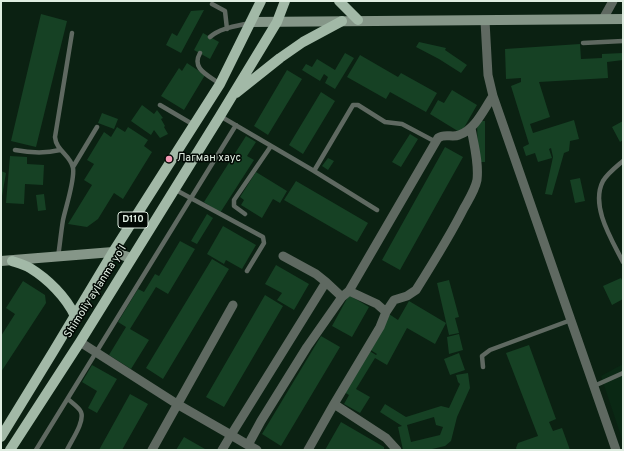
<!DOCTYPE html>
<meta charset="utf-8">
<style>
body{margin:0}
#map{position:relative;width:624px;height:451px;overflow:hidden;background:#0b2112;font-family:Overpass,sans-serif}
canvas{display:block}
.frame{position:absolute;inset:0;border:2px solid #dfede1;pointer-events:none}
</style>
<div id="map">
<canvas width="624" height="451"></canvas>
<div class="frame"></div>
</div>
<script>
const ctx = document.querySelector('canvas').getContext('2d');
ctx.lineJoin = 'round';
function paint(path, color) {
  ctx.fillStyle = color;
  ctx.fill(path, 'evenodd');
}
function trace(path, color, width, dash) {
  ctx.strokeStyle = color;
  ctx.lineWidth = width;
  ctx.lineCap = dash ? 'butt' : 'round';
  ctx.setLineDash(dash || []);
  ctx.stroke(path);
}
function label(font, color, halo, rows, align = 'center') {
  ctx.font = font + ' Overpass,sans-serif';
  ctx.lineWidth = 3;
  ctx.setLineDash([]);
  ctx.textBaseline = 'middle';
  ctx.strokeStyle = halo;
  ctx.fillStyle = color;
  for (const [text, x, y, turn = 0] of rows) {
    ctx.save();
    ctx.translate(x, y);
    ctx.rotate((+turn || 0) * Math.PI / 180);
    ctx.textAlign = isNaN(turn) ? turn : align;
    if (halo) ctx.strokeText(text, 0, 0);
    ctx.fillText(text, 0, 0);
    ctx.restore();
  }
}
paint(new Path2D(`
 M623 364V442L601 376Z`), '#0a2814');
paint(new Path2D(`
 M204 10 181 53 166 45 172 33 177 36 191 11Z
 M41 14 67 21 36 147 11 141Z
 M203 33 219 42 210 59 194 50Z
 M419 42 446 48 445 50 467 65 461 73 439 59 416 47Z
 M580 44 581 59 602 58V54L623 53V60L607 62 608 78 539 82 550 117 530 124 533 133 574 120 579 139 570 141 569 151 564 153 552 195 545 194 553 157 551 148 549 149 552 158 538 162 535 153 526 156 523 147 529 144 511 86 521 82V78L506 79 505 49Z
 M345 53 354 58 335 89 325 83 328 77 324 74 320 81 302 70 306 64 312 67 317 59 335 70Z
 M360 55 398 77 401 73 437 93 426 112 390 92 386 99 347 77Z
 M187 63 205 75 184 110 161 96 179 68 182 71Z
 M287 70 302 79 268 135 254 126Z
 M452 90 477 105 461 133 430 114 438 100 444 103Z
 M321 92 335 101 303 154 289 145Z
 M142 105 154 114 157 110 163 118 161 119 165 126 164 127 168 134 160 138 154 130 151 135 131 121Z
 M102 113 118 119 114 129 98 123Z
 M477 121H485V162H478Z
 M623 121V140L620 142 612 127Z
 M117 127 125 132 128 127 148 140 144 146 152 152 123 199 114 193 98 219 87 227 68 224 92 185 84 180 94 164 87 160 104 132 111 137Z
 M410 134 418 139 401 167 392 162Z
 M246 136 256 142 247 156 254 160 220 213 204 202Z
 M445 147 463 157 400 270 382 260Z
 M10 156 27 157V164L44 165 43 185 25 184 24 204 6 203Z
 M328 158 334 161 328 170 322 166Z
 M1 171 6 173 2 196H1Z
 M256 172 287 191 280 203 273 199 262 218 241 205 244 200 240 197Z
 M580 178 585 201 575 203 570 180Z
 M296 181 368 223 357 242 284 200Z
 M44 194 46 210 38 211 36 195Z
 M207 214 213 218 197 244 191 241Z
 M223 226 256 245 242 269 226 260 224 264 207 254Z
 M180 241 195 249 168 294 156 287 130 329 149 340 131 369 109 355 126 327 118 322 138 289 144 292 155 274 159 276Z
 M212 259 229 269 163 379 146 368Z
 M276 265 309 284 294 310 277 300 282 293 265 284Z
 M621 278 623 282V299L612 305 603 286Z
 M449 280 459 317 455 318 459 333 449 335 437 283Z
 M23 281 45 295 46 303 1 372V336L15 314 6 308Z
 M265 295 283 306 224 407 206 397Z
 M349 295 369 307 352 337 332 326Z
 M409 301 446 323 435 344 407 328 387 365 375 358 356 389 370 397 360 413 344 404 349 395 344 392 368 350 376 355 377 354 369 349 389 314 398 320Z
 M459 334 463 350 449 354 447 337Z
 M321 336 340 347 281 446 262 434Z
 M529 345 556 419 549 422 553 431 562 428 570 450H517L516 448 518 443 538 436 506 353Z
 M459 353 465 370 450 375 444 359Z
 M92 365 117 379 97 413 88 408 97 391 82 382Z
 M468 373 470 388 457 417 451 441 445 446 428 450H403L398 427 402 426 380 412 385 404 406 417 441 406 449 408 460 384 458 382 456 375ZM434 417 436 425 443 427 440 435 411 442 407 425Z
 M130 394 148 404 122 450H99Z
 M341 422 384 447V450H325Z
 M184 437 205 449 204 450H176Z`), '#164124');
trace(new Path2D(`
 M212 4 225 11 227 29
 M210 37C220 28 237 26 250 23
 M583 43 623 41
 M200 53C191 69 208 75 220 84
 M160 105 194 125
 M220 116 314 171 377 210
 M15 150C31 153 44 154 60 150
 M623 161C616 167 608 173 603 181 590 206 612 240 623 262
 M73 167 97 127
 M314 171 353 105H358L385 122 402 124 436 142
 M174 189 263 237 264 243 247 271
 M245 214 234 206V200L271 146
 M58 257C60 244 61 232 63 220 66 206 75 180 73 168 71 155 56 151 55 137L72 33
 M483 367 482 356 490 350 571 320
 M594 386 623 373
 M36 450 236 125
 M67 450C71 441 85 422 81 412 79 407 72 403 68 399`), '#5f6961', 4.5);
trace(new Path2D(`
 M603 19 613 1
 M485 21 488 75 493 96 616 450
 M326 282 342 297
 M349 291 377 304 386 312 380 327 334 404 386 438 397 450
 M386 312 394 300 407 296 416 290C433 263 450 236 464 208 469 199 475 190 477 180 479 163 474 145 471 128
 M80 342 177 404 231 435 326 282 316 274 283 256
 M152 450 233 305
 M222 450 231 435 248 445
 M257 450 248 445 261 421 307 347 342 297 349 291 438 138C445 133 452 138 459 135 475 130 484 109 493 96
 M308 450 334 404`), '#5f6961', 9);
trace(new Path2D(`
 M251 22 623 19
 M1 261 113 252 131 258`), '#859688', 10);
trace(new Path2D(`
 M339 1 358 20
 M236 93 280 58 303 42 342 21
 M12 261C18 263 25 265 30 268 48 279 66 297 75 316
 M1 437 53 352 113 252 220 84 261 1
 M10 450 80 342 220 116 277 22 285 1`), '#a2b9a7', 10);
for (const [x, y, r, color] of [
 [169,159,4,"#f19ab3"]
]) {
  const dot = new Path2D();
  dot.arc(x, y, r, 0, 2 * Math.PI);
  ctx.fillStyle = color;
  ctx.fill(dot);
  trace(dot, '#020904', 1.5);
}
for (const [x, y, w] of [
 [133,220,30]
]) {
  const box = new Path2D();
  box.roundRect(x - w / 2, y - 8, w, 16, 3);
  ctx.fillStyle = '#020904';
  ctx.fill(box);
  trace(box, '#dfede1', 1);
}
label('bold 10px', '#dfede1', null, [
 ["D110",133,220]
]);
label('11px', '#dfede1', '#020904', [
 ["Лагман хаус",177,159]
], 'left');
label('11px', '#dfede1', '#020904', [
 ["Shimoliy aylanma yoʻl",96,292,-58]
]);
</script>
